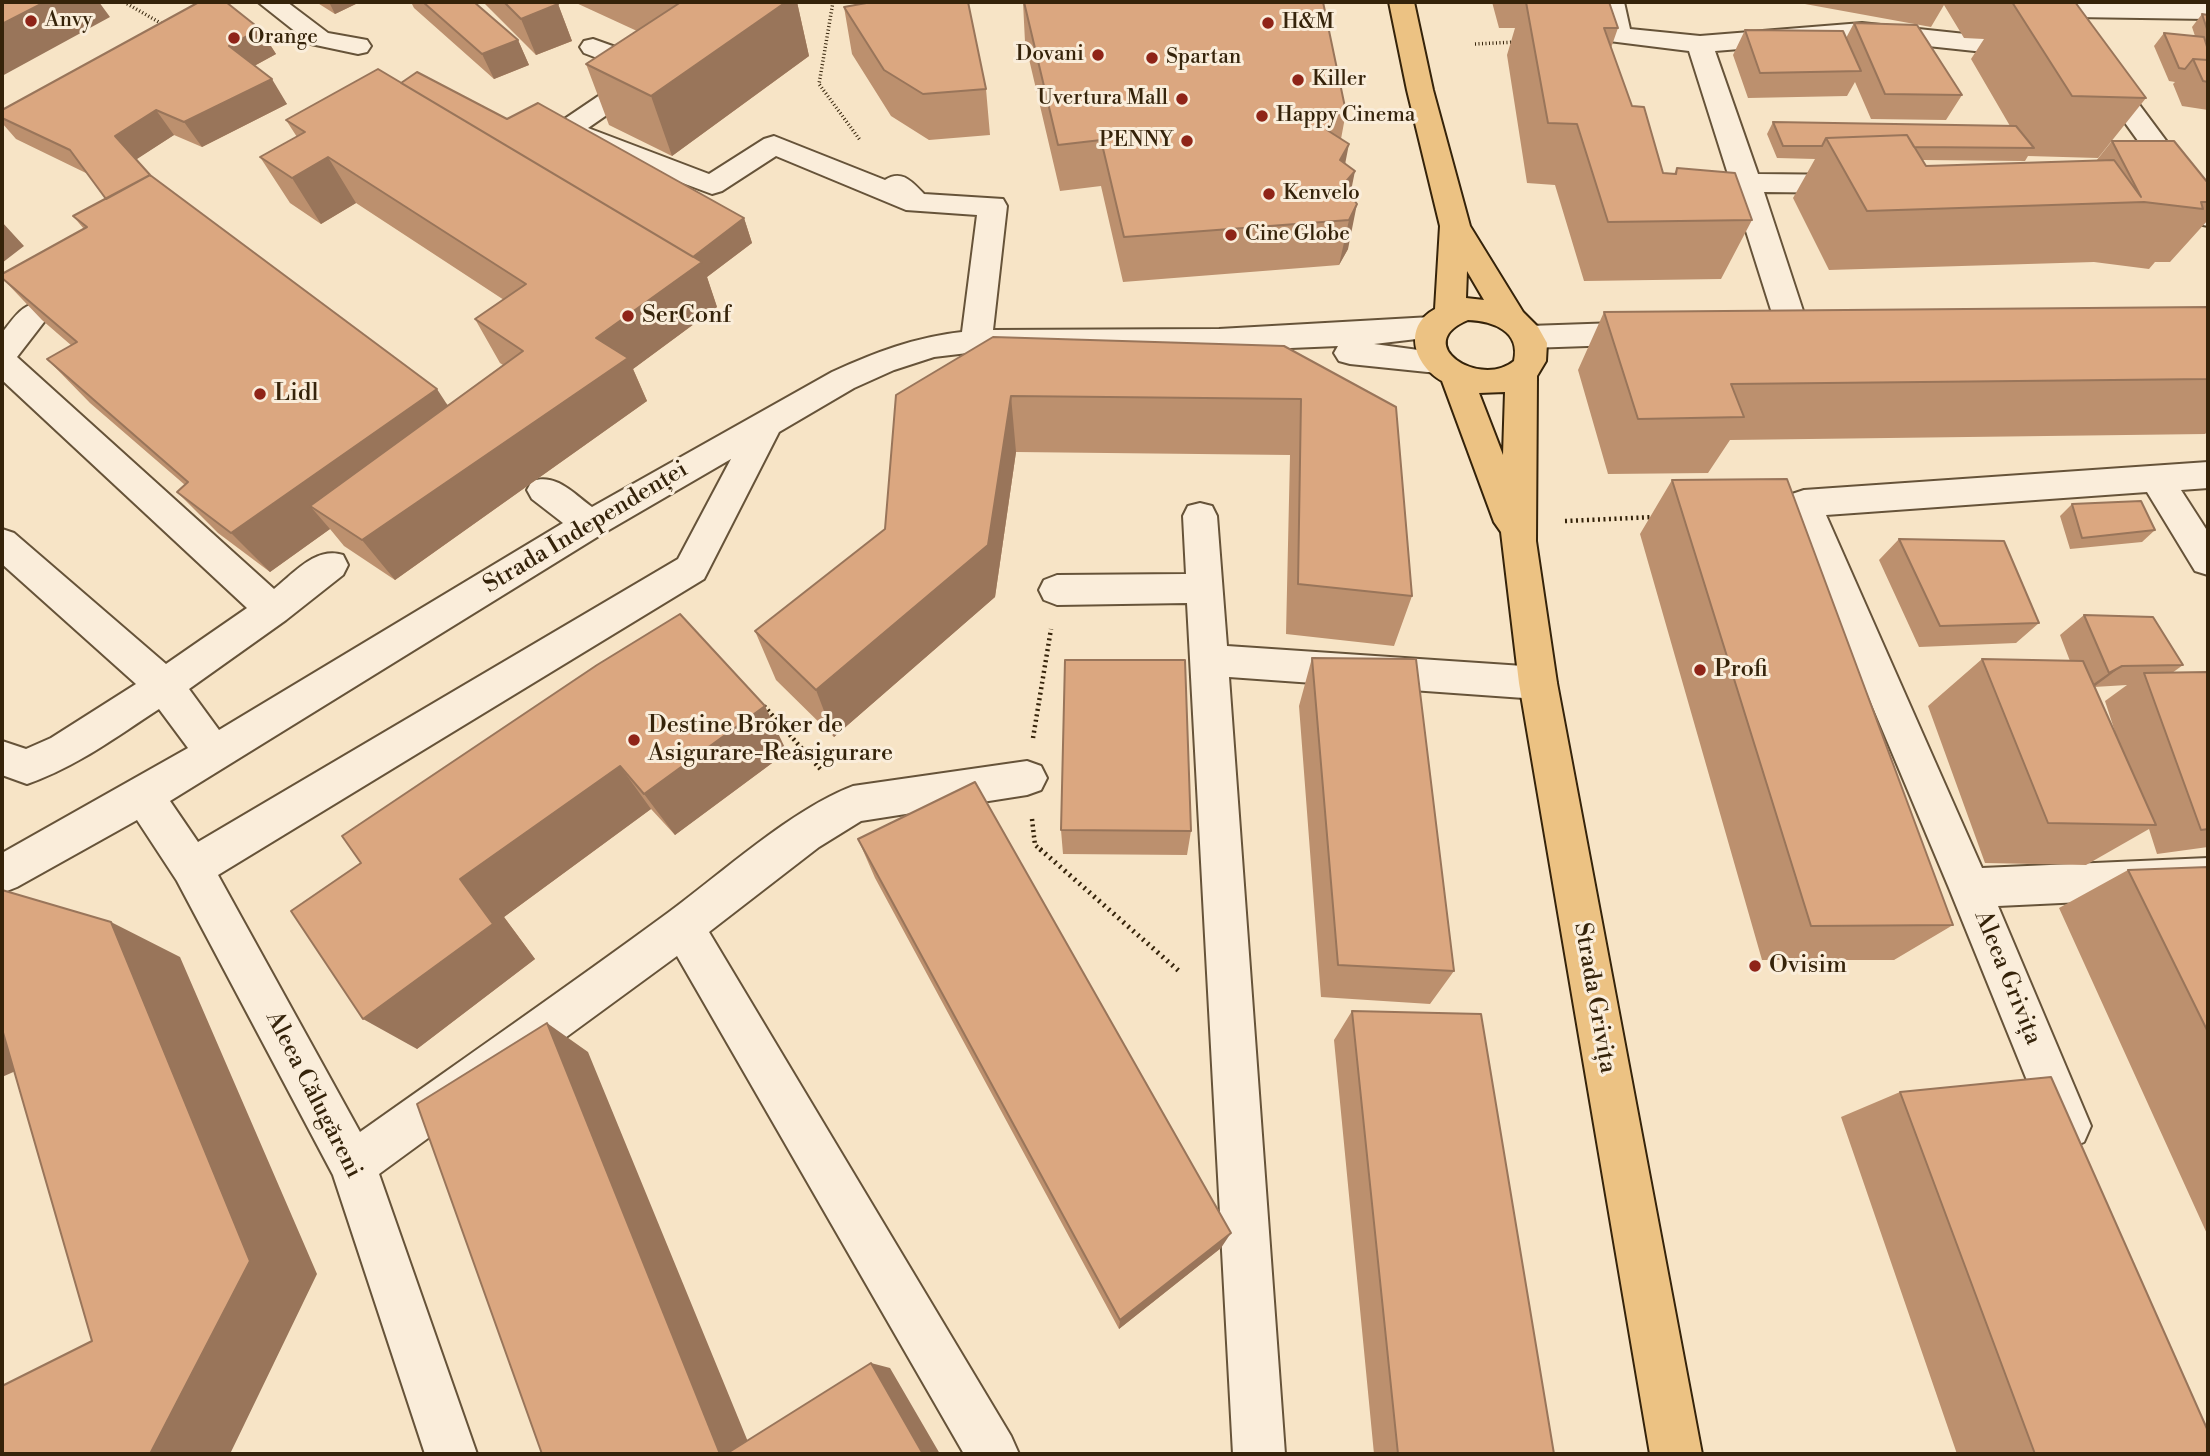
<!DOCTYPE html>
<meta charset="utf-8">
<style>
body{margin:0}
#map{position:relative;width:2210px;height:1456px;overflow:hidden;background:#f7e4c6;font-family:"Libre Bodoni",serif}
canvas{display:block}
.frame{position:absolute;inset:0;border:4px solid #35230a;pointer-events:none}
</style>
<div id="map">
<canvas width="2210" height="1456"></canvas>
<div class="frame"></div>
</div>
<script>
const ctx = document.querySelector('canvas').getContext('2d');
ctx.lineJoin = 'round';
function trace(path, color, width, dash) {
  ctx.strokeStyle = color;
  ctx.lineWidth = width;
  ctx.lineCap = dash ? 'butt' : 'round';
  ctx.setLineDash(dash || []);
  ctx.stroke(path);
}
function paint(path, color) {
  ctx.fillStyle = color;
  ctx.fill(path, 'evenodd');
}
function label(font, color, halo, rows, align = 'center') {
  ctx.font = font + ' "Libre Bodoni",serif';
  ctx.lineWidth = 6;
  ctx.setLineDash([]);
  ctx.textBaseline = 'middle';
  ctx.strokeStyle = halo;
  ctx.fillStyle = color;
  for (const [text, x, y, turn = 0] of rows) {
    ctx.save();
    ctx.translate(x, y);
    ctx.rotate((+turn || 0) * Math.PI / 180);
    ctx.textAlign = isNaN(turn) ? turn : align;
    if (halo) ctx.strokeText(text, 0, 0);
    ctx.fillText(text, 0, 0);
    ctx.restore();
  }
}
const minor = new Path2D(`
 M258 2H287L328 33 367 40 371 46 367 52 358 54 311 44Z
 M1600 2H1624L1630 29 1700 36 1862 23 2031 41 2040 43 2044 49 2040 55 2031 57 1862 39 1715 51 1758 174 1854 175 1864 178 1868 184 1864 190 1854 193 1764 192 1809 329 1804 337 1793 340 1782 337 1777 329 1689 51 1609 41 1605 36Z
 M2038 2 2208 3V19L2074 17 2208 197V226L2198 224Z
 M593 39 663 64 667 70 663 76 588 128 709 174 764 139 774 136 885 180C902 169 912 182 924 194L1003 199 1007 206 993 330 1219 329 1431 317 1442 320 1447 328 1442 336 1374 344 1448 354 1453 362 1448 370 1437 373 1350 364 1339 361 1334 353 1338 346 1219 351 976 352 934 357 894 370 854 388 779 432 704 579 218 875 360 1132C463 1059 567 987 669 912 722 873 792 809 853 786L1027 761 1041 766 1047 778 1041 790 1027 795 861 821 819 847 709 932 1011 1436 1019 1454H964L677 956 379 1174 477 1454H425L333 1175 177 881 137 820 17 887 2 893V853L188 748 159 709C116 737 76 767 27 784L2 775V741L26 749 51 738 136 684 2 564V529L14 533 166 664 247 608 2 380V333C15 317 24 299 47 305L51 313 17 357 274 589C294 573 316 546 343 555L348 565 343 575 286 620 189 689 219 730 563 523 532 499 527 490 532 481C556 473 573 493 592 507L832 372C874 353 915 337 962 332L977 215 906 210 776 156 722 191 712 194 557 136 553 130 557 124 634 72 584 53 580 47 584 41ZM731 459 678 559 198 842 170 801 602 534Z
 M1646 322 1657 325 1662 333 1657 341 1646 344 1529 348 1518 345 1513 337 1518 329 1529 326Z
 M2208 462V488L2181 490 2208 532V575L2195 571 2147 492 1826 515 1982 868 2208 858V896L1998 906 2091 1126 2084 1142 2068 1149 2052 1142 1949 888 1787 503 1792 494 1804 490Z
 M1200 503 1212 506 1217 516 1227 646 1538 667 1551 672 1557 683 1551 694 1538 699 1229 677 1285 1454H1233L1187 603 1057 605 1044 600 1039 590 1044 580 1057 575 1186 574 1183 516 1188 506Z`);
const major = new Path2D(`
 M1389 2H1414L1433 90 1470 226 1523 312 1538 327 1547 343 1546 361 1537 376 1536 541 1557 683 1702 1454H1650L1519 683 1501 532 1494 522 1442 381C1414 365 1402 327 1435 309L1440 226 1407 90ZM1467 271 1484 300 1466 298ZM1468 320C1493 321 1521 331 1514 361 1480 389 1410 344 1468 320ZM1505 392 1503 455 1479 393Z`);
trace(minor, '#665339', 4);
trace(major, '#35230a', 4);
trace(new Path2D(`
 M124 2 164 25
 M833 2 819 84 860 140
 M1475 44 1516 42`), '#35230a', 3.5, [1, 2.5]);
trace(new Path2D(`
 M1565 521 1654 517
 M764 706 821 770
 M1033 738 1051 629
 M1032 819 1035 845 1042 851`), '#35230a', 4.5, [2, 3.5]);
trace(new Path2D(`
 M1040 849 1180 972`), '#35230a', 5, [2, 4.5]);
paint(minor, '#faedda');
paint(major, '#ecc283');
paint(new Path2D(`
 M316 2H360L335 14Z
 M411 2H474L518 40 529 65 494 79 414 8Z
 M483 2H555L558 4 572 41 536 55Z
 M574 2H797L809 56 672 156 609 125 586 64 637 31Z
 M1023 2H1323L1346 112 1341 139 1351 195 1348 249 1339 265 1123 282 1101 186 1060 191 1025 42Z
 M1492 2H1609L1618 28 1611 48 1632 106 1663 173 1674 174 1677 168 1752 220 1721 279 1584 281 1555 185 1527 183 1507 55 1515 28H1499Z
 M1794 2H2075L2146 98 2098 158 2028 156 2025 161 1922 160 1926 166 2096 161 2112 141 2208 183V220L2170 262H2155L2149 269 2094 262 1829 270 1793 198 1815 159 1777 158 1767 134 1773 122 2010 126 1971 59 1984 39 1964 38 1944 5 1931 27Z
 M844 7 986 89 990 135 929 140 891 116 852 54Z
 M2202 14 2208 15V110L2182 106 2173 84 2175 82 2169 81 2154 46 2164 33 2195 36 2192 27Z
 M1854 23 1962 95 1946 120 1871 119 1855 82 1847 96 1748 98 1733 55 1745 30 1846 38Z
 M260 29 276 54 254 66 287 104 202 147 174 135 136 159 151 176 448 405 503 365 500 363 475 319 504 300 356 203 321 224 290 203 260 157 297 137 286 120 401 83 507 119 744 218 752 243 707 277 717 307 633 369 647 401 395 580 344 546 330 529 270 572 218 533 177 492 185 485 90 403 47 359 72 346 42 320 2 278 84 229 73 216 106 199 88 174 16 139 2 123V110Z
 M2208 307V431L2205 434 1730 440 1708 473 1608 474 1578 370 1604 312Z
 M993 337 1396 407 1412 596 1394 646 1286 634 1290 455 1016 452 995 597 834 737 776 680 755 631 885 529Z
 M1672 480 1953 925 1894 960H1762L1640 534Z
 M2072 504 2155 530 2142 542 2070 549 2060 516Z
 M1899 539 2039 623 2016 643 1919 647 1879 560Z
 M2084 615 2183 665 2172 673 2208 672V847L2157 854 2149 829 2086 865 1985 863 1928 706 1982 659 2070 661 2060 635ZM2127 685 2105 701 2118 741 2094 687Z
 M1312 658 1454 971 1430 1004 1321 997 1299 706Z
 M597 665 787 752 675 835 651 809 504 917 535 959 417 1049 361 863Z
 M1061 830 1191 831 1187 855 1063 854Z
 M858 839 1221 1248 1119 1329 875 878Z
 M2208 867V1236L2059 908 2128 870Z
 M1352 1011 1554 1454H1374L1334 1040Z
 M1900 1092 2208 1454H1957L1841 1117Z`), '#bc906e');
paint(new Path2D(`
 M45 2H99L110 17 2 76V24Z
 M329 2H360L335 14Z
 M786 2H797L809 56 672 156 651 96Z
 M558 4 572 41 536 55 521 19Z
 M260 29 276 54 245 71 229 46Z
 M518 40 529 65 494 79 482 54Z
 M272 79 287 104 202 147 184 122Z
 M156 110 174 135 134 161 115 136Z
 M1334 111 1326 157 1327 130Z
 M1349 144 1340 190V160Z
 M328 157 356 203 321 224 292 178Z
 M1355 171 1346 216 1343 185Z
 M1357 204 1348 249 1339 265 1349 220Z
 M744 218 752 243 707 277 717 307 633 369 647 401 395 580 362 540 596 338 681 266Z
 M2 222 24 246 2 263Z
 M437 389 465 432 310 506 330 529 270 572 231 533Z
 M1011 396 1016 452 995 597 834 737 816 690Z
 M2122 666 2095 686 2082 692 2109 673Z
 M765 706 787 752 675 835 644 794Z
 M620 766 651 809 504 917 535 959 417 1049 363 1019 460 879Z
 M111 922 180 957 317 1274 230 1454H150Z
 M2 1016 77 1044 2 1077Z
 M547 1023 588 1052 753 1454H720Z
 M1231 1233 1221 1248 1119 1329 1120 1320Z
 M871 1363 890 1368 940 1454H923Z`), '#99755a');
const building = new Path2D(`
 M2 2H45L2 24Z
 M199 2H226L260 29 229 46 272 79 184 122 156 110 115 136 151 176 150 175 106 199 70 150 2 118V110Z
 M423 2H474L518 40 482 54Z
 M504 2H555L558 4 521 19Z
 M681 2H786L651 96 586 64Z
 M872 2H968L986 89 923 94 884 70 844 7Z
 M1024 2H1323L1346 112 1334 111 1327 130 1349 144 1340 160 1355 171 1343 185 1357 204 1349 220 1124 237 1101 140 1058 145Z
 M1526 2H1609L1618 28H1604L1632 106 1644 107 1663 173 1676 174 1677 168 1735 173 1752 220 1608 222 1577 124 1548 123Z
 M2012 2H2075L2146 98 2072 96Z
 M2202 14 2208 15V32Z
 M1854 23 1917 25 1962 95 1885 94Z
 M1745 30 1843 31 1861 71 1760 73Z
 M2164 33 2204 37 2208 50V60L2193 59 2185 69 2179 68Z
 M2193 59 2208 60V82L2203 81Z
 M378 69 702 262 596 338 628 358 362 540 310 506 523 351 475 319 526 284 328 157 292 178 260 157 305 132 286 120Z
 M417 72 507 119 538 103 744 218 693 257 401 83Z
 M1773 122 2016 126 2034 148 1914 147 1907 135 1826 138 1822 146H1783Z
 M1907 135 1926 166 2114 160 2141 197 2112 141H2174L2208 183V202H2201L2203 209 2144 202 1867 211 1826 138Z
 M150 175 437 389 231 533 177 492 188 482 47 359 77 342 2 278V274L87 227 73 216Z
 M2208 307V379L1731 384 1744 417 1638 419 1604 312Z
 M993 337 1284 346 1396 407 1412 596 1298 584 1301 399 1011 396 988 545 816 690 755 631 885 529 896 395Z
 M1787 479 1953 925 1811 926 1672 480Z
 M2141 501 2155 530 2082 538 2072 504Z
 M1899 539 2004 541 2039 623 1940 626Z
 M680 614 765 706 644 794 620 766 460 879 493 924 363 1019 291 911 361 863 342 836 597 665Z
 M2084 615 2153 617 2183 665 2122 666 2109 673Z
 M1312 658 1416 659 1454 971 1338 965Z
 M1982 659 2083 661 2156 825 2048 823Z
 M1065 660H1185L1191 831 1061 830Z
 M2208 672V829L2201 830 2144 673Z
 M975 782 1231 1233 1120 1320 858 839Z
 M2208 867V1032L2128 870Z
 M2 890 111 922 250 1261 150 1454H2V1386L92 1341 2 1029Z
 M1352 1011 1481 1014 1554 1454H1398Z
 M547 1023 720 1454H542L417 1104Z
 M2051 1077 2208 1431V1454H2035L1900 1092Z
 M871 1363 923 1454H726Z`);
paint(building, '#dba780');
trace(building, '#99755a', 2);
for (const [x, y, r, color] of [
 [31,21,7,"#8f2418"],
 [1268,23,7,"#8f2418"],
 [234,38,7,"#8f2418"],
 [1098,55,7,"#8f2418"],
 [1152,58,7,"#8f2418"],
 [1298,80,7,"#8f2418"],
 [1182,99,7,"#8f2418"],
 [1262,116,7,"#8f2418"],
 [1187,141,7,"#8f2418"],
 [1269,194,7,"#8f2418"],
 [1231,235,7,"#8f2418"],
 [628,316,7,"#8f2418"],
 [260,394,7,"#8f2418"],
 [1700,670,7,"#8f2418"],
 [634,740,7,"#8f2418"],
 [1755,966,7,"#8f2418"]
]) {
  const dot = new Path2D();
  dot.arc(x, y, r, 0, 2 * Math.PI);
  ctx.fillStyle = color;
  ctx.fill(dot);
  trace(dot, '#faedda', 2.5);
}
label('21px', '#35230a', '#faedda', [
 ["Anvy",45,21],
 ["H&M",1282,23],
 ["Orange",248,38],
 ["Dovani",1084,55,"right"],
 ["Spartan",1166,58],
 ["Killer",1312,80],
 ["Uvertura Mall",1168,99,"right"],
 ["Happy Cinema",1276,116],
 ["PENNY",1173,141,"right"],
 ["Kenvelo",1283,194],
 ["Cine Globe",1245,235]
], 'left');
label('24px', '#35230a', '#faedda', [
 ["SerConf",642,316],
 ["Lidl",274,394],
 ["Profi",1714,670],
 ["Destine Broker de",648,726],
 ["Asigurare-Reasigurare",648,754],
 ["Ovisim",1769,966]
], 'left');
label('24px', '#35230a', '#faedda', [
 ["Strada Independenței",586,528,-31],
 ["Aleea Grivița",2007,978,68],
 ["Strada Grivița",1594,998,80],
 ["Aleea Călugăreni",313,1095,63]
]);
</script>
